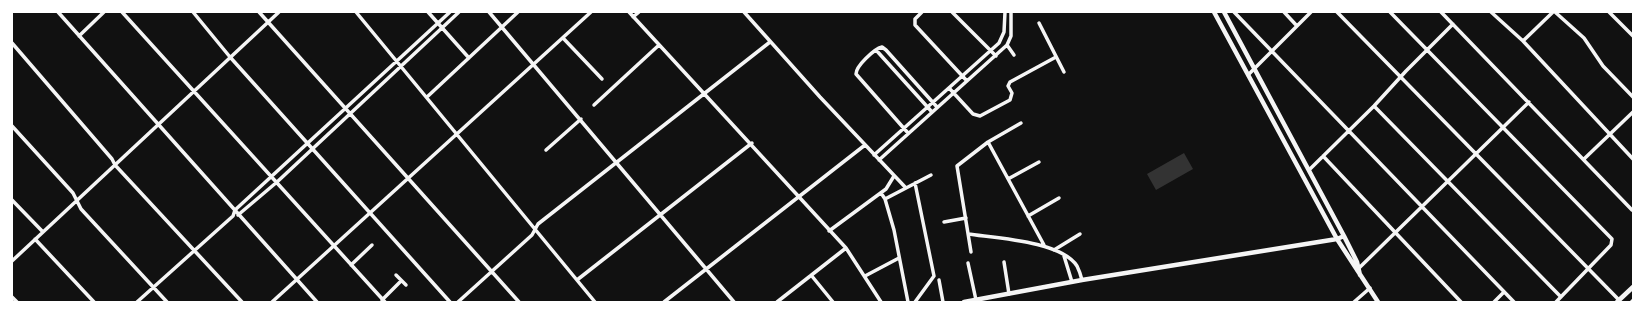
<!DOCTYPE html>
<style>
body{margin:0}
#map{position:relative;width:1645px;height:314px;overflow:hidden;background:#111;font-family:Mulish,sans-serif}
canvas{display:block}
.frame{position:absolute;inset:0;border:13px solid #fff;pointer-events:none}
</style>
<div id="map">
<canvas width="1645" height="314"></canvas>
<div class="frame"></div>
</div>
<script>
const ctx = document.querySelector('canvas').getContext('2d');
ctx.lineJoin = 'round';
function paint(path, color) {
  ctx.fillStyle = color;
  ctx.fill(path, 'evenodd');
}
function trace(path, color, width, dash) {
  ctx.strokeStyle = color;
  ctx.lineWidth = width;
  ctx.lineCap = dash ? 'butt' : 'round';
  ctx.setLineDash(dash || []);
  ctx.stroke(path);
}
paint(new Path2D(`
 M1184 153 1193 169 1156 190 1147 174Z`), '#333');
trace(new Path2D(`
 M58 12 317 302
 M122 12 385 302
 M193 12 230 57 450 302
 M259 12 519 302
 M356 12 595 302
 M428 12 469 58
 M489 12 734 302
 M629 12 846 248 881 302
 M744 12 820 97 906 188
 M922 12 915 19V25L967 81
 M952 12 996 56
 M1234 12 1514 302
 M1284 12 1297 26
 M1337 12 1619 300
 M1390 12 1612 239 1611 245 1556 302
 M1441 12 1632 210
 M1491 12 1523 41 1633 159
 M1555 12 1584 38 1603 66 1633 97
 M1609 12 1633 36
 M633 17 639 12
 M1039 23 1064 72
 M79 36 104 12
 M563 38 602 79
 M1523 41 1553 12
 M12 43 112 159 115 165 242 302
 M1007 45 1014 55
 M876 50 932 112
 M1248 75 1311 12
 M949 88 973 114 980 116 1010 100 1012 93 1008 86 1010 82 1056 57
 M427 97 518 12
 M594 105 659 45
 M1374 106 1561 297
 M12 126 73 193 81 209 167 302
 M908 133 856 74C856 66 874 49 882 47L886 50 937 107
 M988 142 1044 245
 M546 150 581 119
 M874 155 999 43 1004 32 1005 12
 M1323 156 1461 302
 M1584 159 1633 112
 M879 160 1007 45 1011 36V12
 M1309 170 1374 106 1406 71 1453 24
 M1008 179 1039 162
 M881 193 885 199 894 230 908 302
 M885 199 931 175
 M12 200 43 232
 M238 215 277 182 459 12
 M1028 216 1059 198
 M944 222 966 218
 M829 231 886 189 894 176
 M968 234C995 238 1061 241 1077 266 1079 270 1081 276 1082 280
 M35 239 94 302
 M1054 250 1080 234
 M971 252 957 166 988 142 1021 123
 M1064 256 1072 282
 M12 261 279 12
 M1004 262 1009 294
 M968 263 976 300
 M351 265 372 245
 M1357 270 1529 102
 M396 275 406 285
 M811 275 833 302
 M865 276 899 258
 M577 280 752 143
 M939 280 943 302
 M12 297 17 302
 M382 300 401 281
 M137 302 233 216 235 210 450 12
 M272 302 591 12
 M458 302 532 235 538 224 770 42
 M664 302 865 145
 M777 302 846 248
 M915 302 934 276 915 183
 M1354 302 1370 288
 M1494 302 1504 292`), '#f5f5f5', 3.5);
trace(new Path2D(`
 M1214 12 1337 239 1378 302
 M1224 12 1344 236 1357 262 1360 275
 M964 302 1082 280 1337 239 1344 236
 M1617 302 1633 287
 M1632 302 1633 301`), '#f5f5f5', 4.5);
</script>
